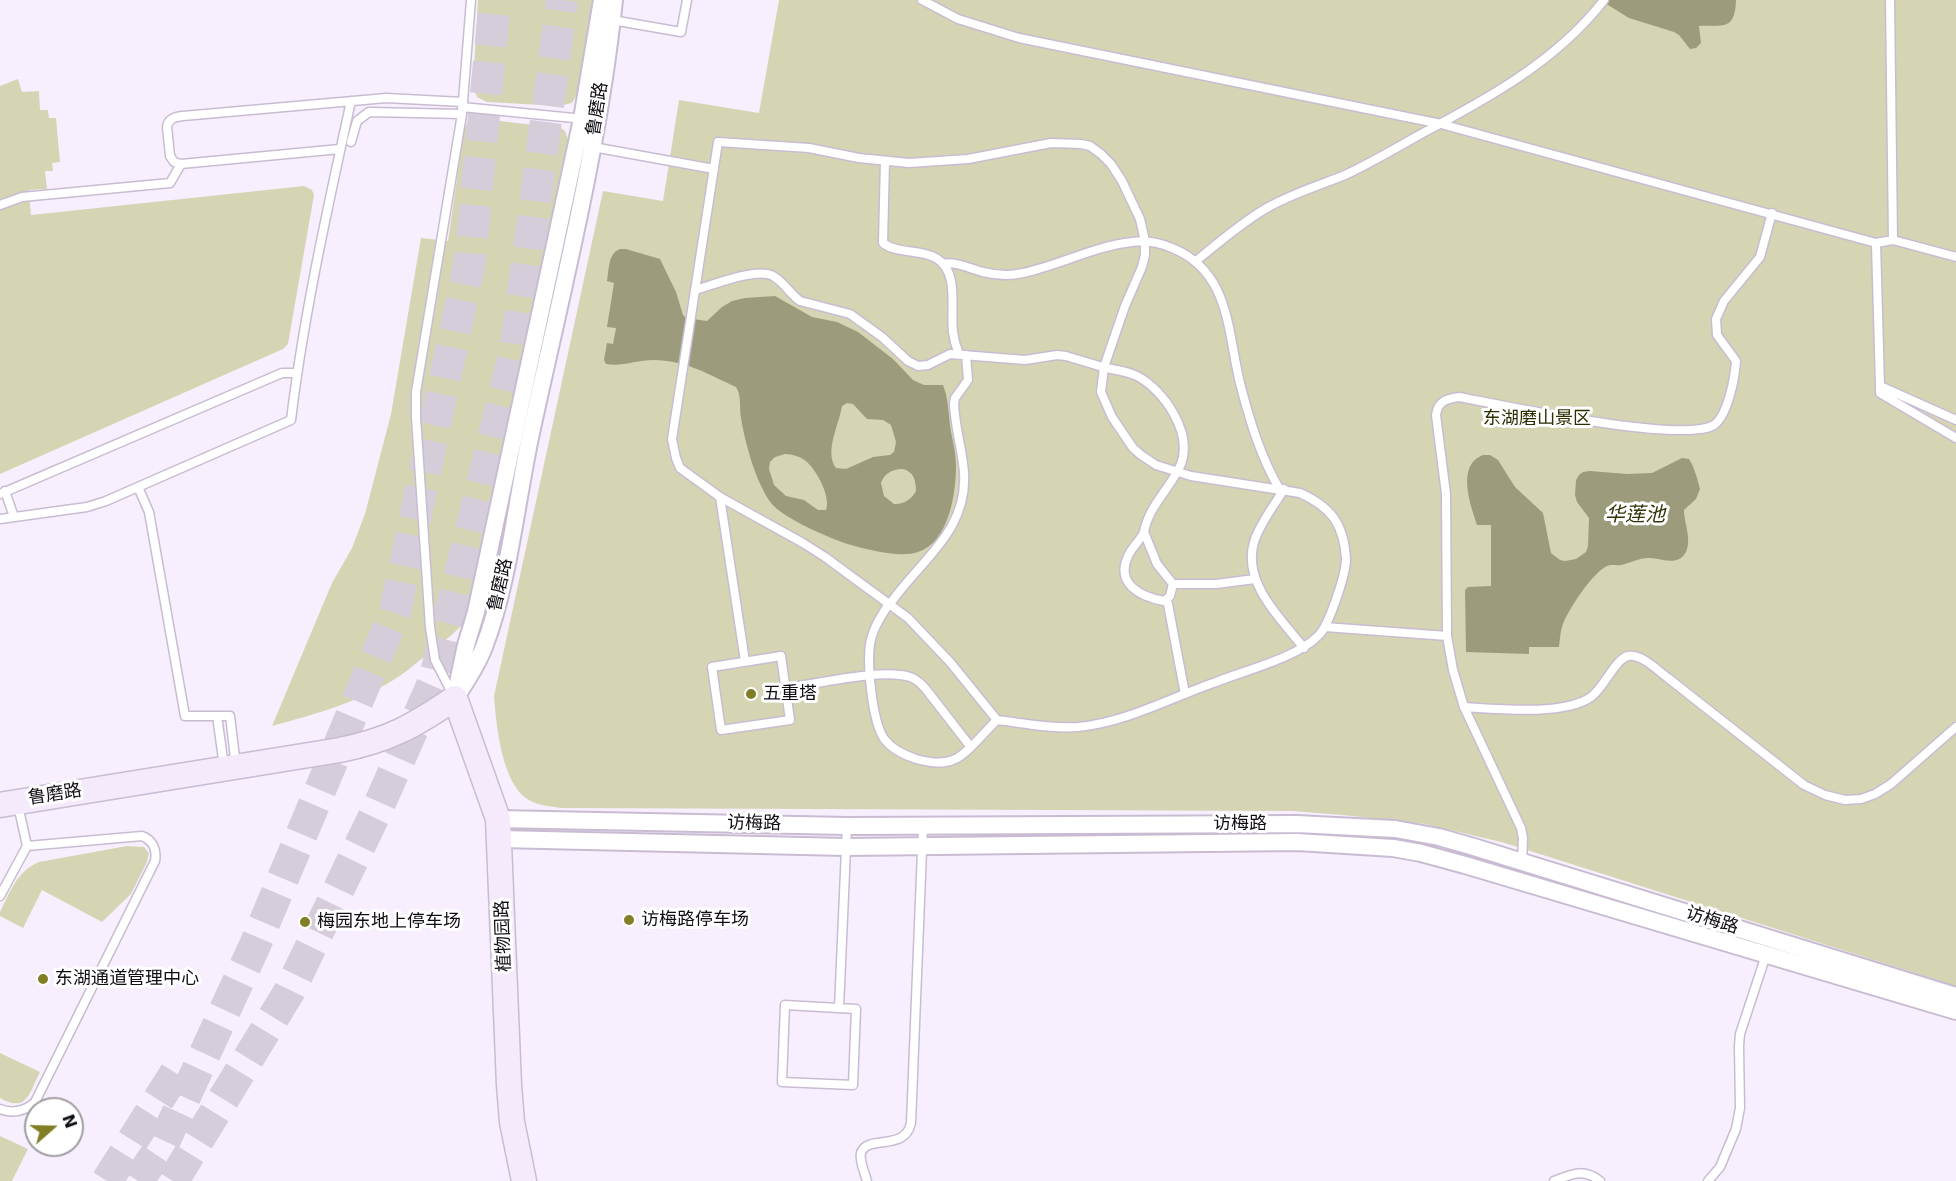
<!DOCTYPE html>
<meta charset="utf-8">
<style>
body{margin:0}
#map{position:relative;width:1956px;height:1181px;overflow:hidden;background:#f8effe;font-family:"DejaVu Sans",sans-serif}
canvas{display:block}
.north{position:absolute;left:24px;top:1097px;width:60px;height:60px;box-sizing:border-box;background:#fff;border:2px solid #a09ea1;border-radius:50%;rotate:70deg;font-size:16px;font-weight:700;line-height:24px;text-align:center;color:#120d15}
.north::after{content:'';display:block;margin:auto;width:21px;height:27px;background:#817e25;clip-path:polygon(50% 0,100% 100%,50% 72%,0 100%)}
</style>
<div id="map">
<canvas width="1956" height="1181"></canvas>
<div class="north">N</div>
</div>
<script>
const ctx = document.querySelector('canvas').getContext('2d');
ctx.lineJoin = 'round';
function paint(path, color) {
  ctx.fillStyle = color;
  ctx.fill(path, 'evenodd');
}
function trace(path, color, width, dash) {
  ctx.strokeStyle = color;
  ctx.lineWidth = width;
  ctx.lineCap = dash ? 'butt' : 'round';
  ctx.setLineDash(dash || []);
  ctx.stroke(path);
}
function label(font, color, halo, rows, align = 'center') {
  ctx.font = font + ' "DejaVu Sans","Noto Sans SC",sans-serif';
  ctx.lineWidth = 6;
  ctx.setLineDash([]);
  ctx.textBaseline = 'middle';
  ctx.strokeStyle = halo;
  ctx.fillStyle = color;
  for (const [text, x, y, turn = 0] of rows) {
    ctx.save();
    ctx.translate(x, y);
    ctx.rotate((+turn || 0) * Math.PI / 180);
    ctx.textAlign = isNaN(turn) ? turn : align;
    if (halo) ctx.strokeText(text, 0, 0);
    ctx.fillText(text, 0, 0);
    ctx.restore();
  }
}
paint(new Path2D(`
 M478 0H595L577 95 572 103 559 106 487 102 477 97 473 87Z
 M779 0H1956V986L1505 843 1425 824 1342 815 1292 811 561 808C548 806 532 805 522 795 501 774 496 724 494 696L603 191 663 201 679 100 759 113Z
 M18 79 22 92 39 91 40 110H48L49 118H56L60 162 52 163 53 171H45L47 189 29 190 31 215 304 186 312 190 314 195 288 344 283 349 0 474V86Z
 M474 118 561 128 565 131 568 139 533 315 468 617C457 633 441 643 427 655 418 661 410 669 401 675 363 701 316 714 272 726L332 583 352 548 365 514 391 414 421 238 448 241 464 130 467 123Z
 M127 846 144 847 149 853 147 862 131 894 102 922 42 890 23 928 0 916V912C10 892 17 871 39 862Z
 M0 1053 40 1072C29 1094 27 1113 0 1098Z
 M0 1136 28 1149 12 1181H0Z`), '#d5d5b4');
paint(new Path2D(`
 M1600 0H1736C1735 31 1723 25 1699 26L1701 43 1696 48 1690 49 1679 35 1674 32 1629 18Z
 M620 249H626L660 259 676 292 683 315 686 318 707 321 722 307 732 301 745 298 775 296 812 317 837 322 858 332 893 359 913 380 924 385H943L946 394C948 404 949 415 950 426 952 439 956 452 956 466 956 493 949 542 918 552 900 558 869 550 851 545 831 539 784 519 771 503 756 483 745 443 741 418 739 408 742 396 736 387 707 374 686 360 653 360 637 360 622 367 606 364L604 360 607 343 613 344 616 328 607 327 614 283 607 281C609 270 608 253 620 249ZM847 403 853 404 867 419 883 420 891 425 896 442 894 452 890 455 873 457 846 469 836 468C824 452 839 425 842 406ZM785 454C792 454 802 457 807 462 817 471 831 497 826 510H818L804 500 786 496 774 485 769 469 770 462 775 457ZM902 469C914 471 916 481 916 491 912 499 903 505 894 504L884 496 881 483C884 474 892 469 902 469Z
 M1483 455H1490L1498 460 1515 487 1543 513 1551 553 1560 560 1565 561 1576 559 1586 552 1588 546 1589 518 1577 502 1575 495 1576 480 1579 475 1583 472 1590 471 1627 474 1652 473 1682 458 1689 459C1694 466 1698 481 1700 489L1696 499 1684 510C1684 523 1692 539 1686 552 1677 568 1661 557 1648 558 1639 558 1630 563 1621 565 1616 566 1612 564 1607 566 1593 572 1568 610 1563 624 1560 632 1560 640 1559 647H1529V654L1466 652 1465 590 1468 587 1491 586V525H1477C1470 504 1456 465 1483 455Z`), '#9c9c7c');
trace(new Path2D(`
 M107 1181 183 1061
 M138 1181 164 1142 255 945 395 612 470 261 495 0
 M173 1181 289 992 376 812 434 681 516 346 562 0`), '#d6cddb', 32, [32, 16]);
const lane = new Path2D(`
 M922 0 958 19 1019 38 1441 124 1876 243 1893 240 1956 257
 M1890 0 1893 240
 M612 20 681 32 687 0
 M462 107 584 119
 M351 142 357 121 369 112 462 114
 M718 142 809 148 859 158 909 163 968 159 1051 143 1081 144 1090 146 1101 154 1111 164 1122 181 1140 219 1145 241V255L1142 267 1125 306 1104 367 1101 392 1112 417 1133 448 1141 455 1156 465 1191 476 1300 493C1331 507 1344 524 1346 559 1346 574 1329 625 1319 635 1297 658 1246 670 1216 682 1170 698 1127 722 1078 727 1051 729 1023 723 997 720L950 662 908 618 825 557 803 543 720 497 680 468 676 458 672 439Z
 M593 147 714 169
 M340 149 181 164 174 162 170 156 167 127C168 118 176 117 183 116L364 100 386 98 463 102
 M885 161 883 243C897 254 920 249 936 258 960 272 950 309 953 332 954 340 956 347 959 354
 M0 205 22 197 170 183 181 164
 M1876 243 1880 386 1956 420
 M1196 261C1218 243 1240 224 1265 209 1290 194 1318 186 1345 175 1371 163 1396 148 1421 134 1487 99 1557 61 1604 0
 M943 264C956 261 970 269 983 272 995 275 1011 276 1023 273 1060 265 1095 246 1132 242 1146 240 1160 243 1172 248 1232 272 1227 335 1241 387 1250 421 1261 458 1279 488
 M695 290C713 285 757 267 773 276 784 282 790 294 800 301L850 314 882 337 908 361 918 366 928 365 950 354 1025 360 1057 355 1066 356C1079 360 1093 364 1106 368 1116 370 1127 371 1137 376 1164 390 1193 433 1181 464 1171 488 1149 505 1144 532L1157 564 1173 584H1216L1255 579
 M1880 386V393L1956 438
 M138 487 149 512 185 716H230L236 766
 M1284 489C1274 506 1260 523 1254 542 1242 583 1281 619 1304 648
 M5 491 14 517
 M0 494 282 373H297
 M720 497 745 661
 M0 519 87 507 106 501 291 420C304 313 328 206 351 101
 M1144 532C1140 541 1132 547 1128 556 1115 584 1141 597 1164 601L1170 596 1173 584
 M1167 599 1185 694
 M889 603C883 614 875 624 872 636 865 656 872 723 885 740 893 750 904 755 916 759 927 762 941 765 953 760 967 755 985 731 997 720
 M890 604C920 560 968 532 964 472 962 449 955 427 954 404L955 398 968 380 966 355
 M1325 627 1447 636
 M781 656 790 720 721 730 712 667Z
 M786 688C817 684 882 668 910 677 917 679 920 683 925 688L970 746
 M453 695 435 660 430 627 416 417V392L462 114 471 0
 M1464 707C1497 709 1564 716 1591 697 1604 688 1615 659 1628 656 1642 654 1657 670 1668 678L1804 785 1825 795 1845 800 1861 799 1875 794 1891 784 1956 727
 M217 716 224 766
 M1522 864 1523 838 1521 828 1464 707 1453 670 1447 636 1446 494 1436 415C1438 401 1446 399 1459 397 1502 405 1683 444 1714 425 1728 415 1735 377 1736 361L1717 335 1716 319 1724 301 1760 257 1772 213
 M0 896 27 846 18 805
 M785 1005 856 1009 853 1085 782 1082Z
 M839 1008 847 826
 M0 1109C12 1114 26 1111 35 1102L155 861C157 850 153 840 142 836L27 846
 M867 1181C865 1174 859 1160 861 1153 867 1134 905 1152 911 1123L923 826
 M1554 1181C1572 1174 1583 1168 1600 1181
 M1708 1181 1720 1167 1736 1129 1740 1108 1739 1046 1740 1034 1766 955`);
const street = new Path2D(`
 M457 688 466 645 476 612 582 119 602 0
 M455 698C466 682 477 665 484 647 509 582 516 502 531 433 562 290 599 146 614 0
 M498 819 847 826 1297 824 1395 829 1439 837 1474 847 1956 996
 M500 839 846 847 1297 842 1393 848 1421 853 1465 865 1956 1011`);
const secondary = new Path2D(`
 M0 805 340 750C389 740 414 726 455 698L498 819 509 1085 512 1122 524 1181`);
trace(lane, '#c9bcd2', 11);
trace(street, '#c9bcd2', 20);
trace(secondary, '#c9bcd2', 27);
trace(lane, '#fff', 8);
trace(street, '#fff', 16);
trace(secondary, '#f4eafc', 24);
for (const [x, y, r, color] of [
 [751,694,6,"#817e25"],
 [629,920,6,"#817e25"],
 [305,922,6,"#817e25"],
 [43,979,6,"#817e25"]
]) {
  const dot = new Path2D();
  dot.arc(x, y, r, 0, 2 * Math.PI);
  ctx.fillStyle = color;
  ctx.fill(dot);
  trace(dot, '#fff', 2);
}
label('18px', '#120d15', '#fff', [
 ["鲁磨路",598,109,-81],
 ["鲁磨路",501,585,-77],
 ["鲁磨路",55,795,-9],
 ["访梅路",754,824,1],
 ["访梅路",1240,824],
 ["访梅路",1712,921,17],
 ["植物园路",504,936,-92]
]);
label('18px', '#2f2d02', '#fff', [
 ["东湖磨山景区",1537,419]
]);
label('18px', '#120d15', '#fff', [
 ["五重塔",763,694],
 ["访梅路停车场",641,920],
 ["梅园东地上停车场",317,922],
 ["东湖通道管理中心",55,979]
], 'left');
label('italic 20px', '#343207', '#fff', [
 ["华莲池",1635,516]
]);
</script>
